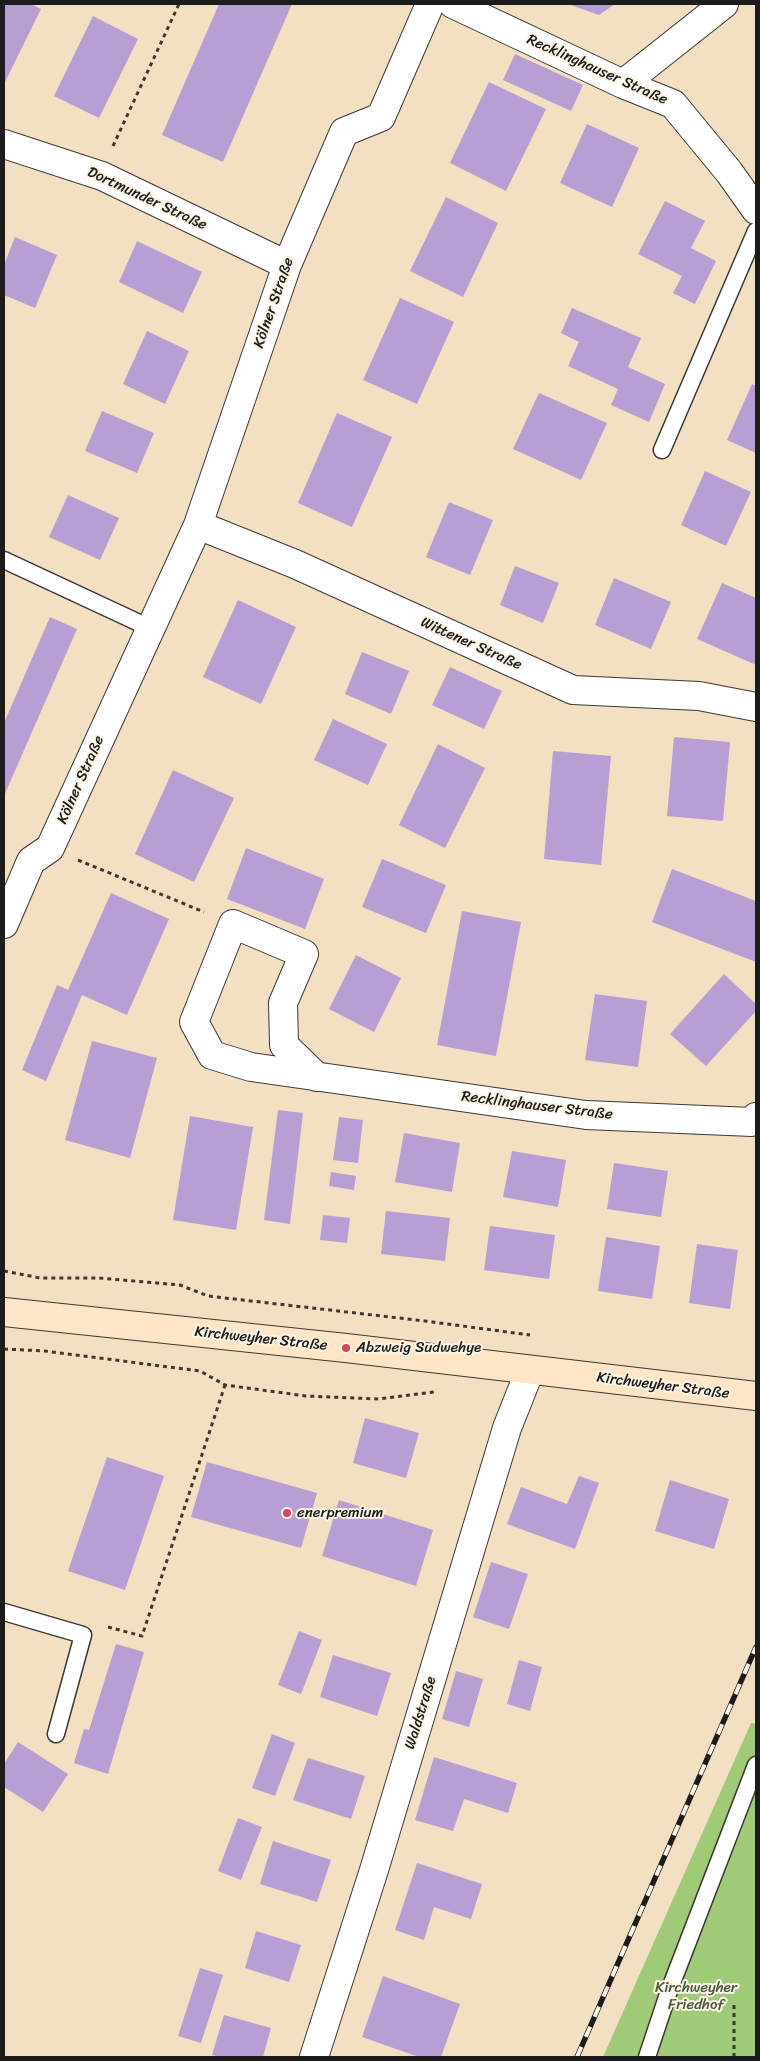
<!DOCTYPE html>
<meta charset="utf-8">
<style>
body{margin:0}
#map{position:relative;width:760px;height:2061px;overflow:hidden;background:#f3dfc1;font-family:Sriracha,sans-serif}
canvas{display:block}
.frame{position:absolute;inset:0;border:5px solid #1c1c1c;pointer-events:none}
</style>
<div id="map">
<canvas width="760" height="2061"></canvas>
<div class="frame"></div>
</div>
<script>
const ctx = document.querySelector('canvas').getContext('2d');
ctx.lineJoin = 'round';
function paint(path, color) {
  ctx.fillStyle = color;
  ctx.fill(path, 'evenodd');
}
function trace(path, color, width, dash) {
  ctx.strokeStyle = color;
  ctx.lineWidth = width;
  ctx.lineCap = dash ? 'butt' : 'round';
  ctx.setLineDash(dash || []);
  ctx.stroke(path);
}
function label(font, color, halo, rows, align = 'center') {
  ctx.font = font + ' Sriracha,sans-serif';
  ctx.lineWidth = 4;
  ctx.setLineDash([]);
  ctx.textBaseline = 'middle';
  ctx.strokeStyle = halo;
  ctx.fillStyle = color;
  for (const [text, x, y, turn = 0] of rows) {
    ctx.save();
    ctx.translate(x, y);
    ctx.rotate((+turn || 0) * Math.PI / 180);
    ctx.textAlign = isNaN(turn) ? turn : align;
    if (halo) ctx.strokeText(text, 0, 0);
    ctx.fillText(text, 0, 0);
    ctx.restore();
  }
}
paint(new Path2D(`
 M751 1723 756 1724V2057H603Z`), '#9fcb77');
paint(new Path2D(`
 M4 4H31L41 9 4 84Z
 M219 4H292L223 162 162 135Z
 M568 4H615L599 15Z
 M93 16 138 39 99 118 54 96Z
 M515 54 583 85 571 111 503 80Z
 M489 82 546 109 506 191 450 163Z
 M587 124 639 148 612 207 560 183Z
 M446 197 498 223 463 297 410 271Z
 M665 201 705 221 691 248 716 261 695 304 673 293 682 276 638 254Z
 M15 237 57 255 35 308 4 295V265Z
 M137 241 202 272 183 313 119 282Z
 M400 298 454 322 417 404 363 380Z
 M572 308 641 338 628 367 665 384 649 422 611 405 618 389 568 366 579 342 561 333Z
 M147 331 189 351 165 404 123 384Z
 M752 384 756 386V453L727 440Z
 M539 393 607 423 581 480 513 449Z
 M102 411 154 433 137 473 85 451Z
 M337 413 392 437 352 527 298 503Z
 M705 471 751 492 726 546 681 525Z
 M68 495 119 518 100 560 49 537Z
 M449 502 493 520 470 575 426 557Z
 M515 566 559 583 543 623 500 605Z
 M614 578 671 602 651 649 595 625Z
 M722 583 756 598V665L697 639Z
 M238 600 296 627 261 704 203 677Z
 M50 617 77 629 4 796V723Z
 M362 652 409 671 391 714 345 694Z
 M450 667 502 691 484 729 432 705Z
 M333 719 387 744 368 785 314 760Z
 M674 737 730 742 723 821 667 816Z
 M438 744 485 768 445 848 399 825Z
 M553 751 611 756 601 865 544 859Z
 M173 770 234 798 194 882 135 854Z
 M246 848 324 879 305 929 227 899Z
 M382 859 446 885 426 933 362 907Z
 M672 869 756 901V962L652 922Z
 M111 893 169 919 127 1015 82 995 46 1081 22 1070 57 985 68 990Z
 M462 911 521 922 496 1056 437 1045Z
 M356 955 401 978 374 1032 329 1009Z
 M724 974 756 1004V1011L706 1066 670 1034Z
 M595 994 647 1001 638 1067 585 1060Z
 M92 1041 157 1058 130 1158 65 1140Z
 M278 1110 303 1113 290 1224 264 1220Z
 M190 1116 253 1127 236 1230 173 1220Z
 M339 1117 363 1120 358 1163 333 1160Z
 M404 1133 460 1143 452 1192 395 1182Z
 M512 1151 566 1160 558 1207 503 1197Z
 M614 1163 668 1171 661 1217 607 1209Z
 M331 1172 356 1176 354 1190 329 1186Z
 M386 1211 450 1218 445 1261 381 1254Z
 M323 1215 350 1218 347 1243 320 1240Z
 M490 1226 555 1235 549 1279 484 1270Z
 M606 1237 660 1246 652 1299 598 1291Z
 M697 1244 738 1250 730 1309 689 1303Z
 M365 1418 419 1433 406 1478 353 1463Z
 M107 1457 164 1476 125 1590 68 1571Z
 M207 1462 317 1493 301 1548 191 1517Z
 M579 1476 599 1483 575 1549 507 1524 521 1487 567 1504Z
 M670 1480 729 1499 714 1549 655 1531Z
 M339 1500 433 1530 416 1586 322 1556Z
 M491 1562 528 1574 509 1629 473 1617Z
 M299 1631 322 1640 301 1694 278 1685Z
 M116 1644 144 1652 108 1774 74 1763 84 1729 89 1730Z
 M333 1655 391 1673 377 1716 320 1697Z
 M519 1660 542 1667 530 1711 507 1704Z
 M456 1671 483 1679 469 1727 442 1719Z
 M272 1734 295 1743 275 1796 252 1788Z
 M18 1742 68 1774 43 1812 4 1787V1764Z
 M434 1757 517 1783 508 1813 464 1799 453 1831 415 1820Z
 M308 1758 365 1776 351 1819 293 1800Z
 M238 1818 262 1827 241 1880 218 1871Z
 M273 1841 331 1860 317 1902 260 1884Z
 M417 1863 482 1884 471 1919 434 1907 424 1940 395 1930Z
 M256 1931 301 1945 289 1982 245 1968Z
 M200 1968 223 1975 201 2043 178 2036Z
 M383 1976 460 2004 441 2057H419L362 2037Z
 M224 2015 271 2028 263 2057H221L212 2055Z`), '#b79fd4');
const lane = new Path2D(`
 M662 450 756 231
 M4 560 150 628
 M4 1612 83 1635 56 1734
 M647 2057 669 1991 756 1765`);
const street = new Path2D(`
 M453 4 623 84 673 104 729 172 756 210
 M623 84 724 4
 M4 144 102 176 287 265
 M198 525 295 564 573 690 699 696 756 707
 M4 924 31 861 50 848 198 525 287 265 344 132 381 117 430 4
 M317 1077 284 1045 283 1003 304 954 233 924 194 1022 212 1055 251 1067 586 1115 752 1122 756 1117
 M314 2057 374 1870 507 1428 530 1370`);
const secondary = new Path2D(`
 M4 1312 346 1348 756 1396`);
trace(lane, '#3c3935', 19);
trace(street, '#3c3935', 30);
trace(secondary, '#3c3935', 30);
trace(new Path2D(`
 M113 146 179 4
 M78 860 204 912
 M4 1271 40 1278H99L180 1285 208 1296 425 1321 530 1335
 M4 1349 45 1351 200 1371 225 1385 306 1396 379 1399 434 1392
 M108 1627 142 1636 225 1385
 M734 2057V2005`), '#3c3935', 3, [4, 4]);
trace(lane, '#fff', 16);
trace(street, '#fff', 28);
trace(secondary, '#fde5c5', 28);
const rail = new Path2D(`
 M577 2057 756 1647`);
trace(rail, '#1c1c1c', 5.5);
trace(rail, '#fcf5e5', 4, [11]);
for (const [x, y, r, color] of [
 [346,1348,5,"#d1495b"],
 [287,1513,5,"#d1495b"]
]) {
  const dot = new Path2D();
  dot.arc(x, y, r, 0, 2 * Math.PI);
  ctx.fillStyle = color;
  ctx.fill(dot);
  trace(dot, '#fcf5e5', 2);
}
label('15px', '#1c1c1c', '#fcf5e5', [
 ["Recklinghauser Straße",597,70,24],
 ["Dortmunder Straße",147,199,25],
 ["Kölner Straße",274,303,-71],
 ["Wittener Straße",471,644,24],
 ["Kölner Straße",81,780,-66],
 ["Recklinghauser Straße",537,1106,7],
 ["Kirchweyher Straße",261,1339,6],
 ["Kirchweyher Straße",663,1386,7],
 ["Waldstraße",421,1713,-73]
]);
label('15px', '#1c1c1c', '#fcf5e5', [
 ["Abzweig Sudwehye",356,1348],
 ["enerpremium",297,1513]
], 'left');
label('15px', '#4a593c', '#fcf5e5', [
 ["Kirchweyher",696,1988],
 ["Friedhof",696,2005]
]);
</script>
